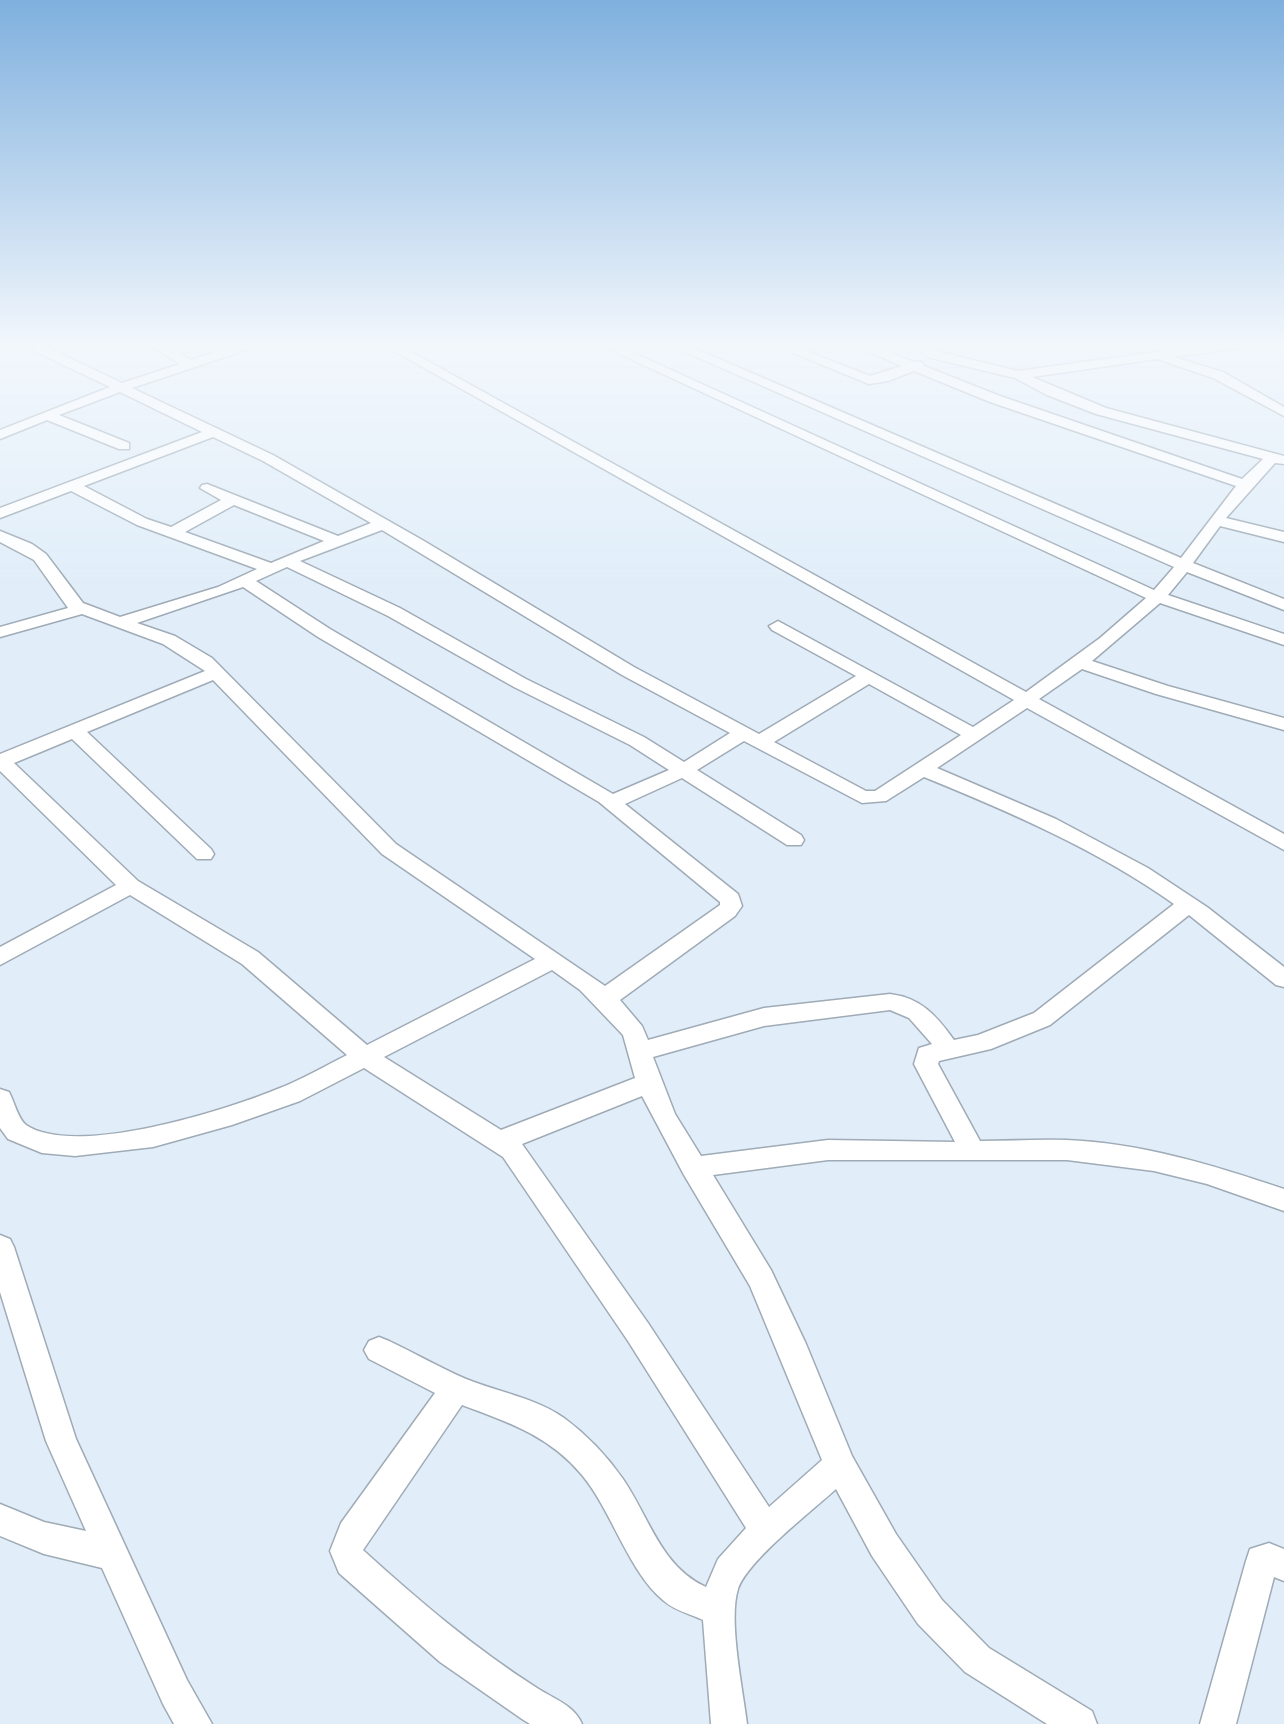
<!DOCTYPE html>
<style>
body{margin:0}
canvas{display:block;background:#e1eef9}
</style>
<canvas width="1284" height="1724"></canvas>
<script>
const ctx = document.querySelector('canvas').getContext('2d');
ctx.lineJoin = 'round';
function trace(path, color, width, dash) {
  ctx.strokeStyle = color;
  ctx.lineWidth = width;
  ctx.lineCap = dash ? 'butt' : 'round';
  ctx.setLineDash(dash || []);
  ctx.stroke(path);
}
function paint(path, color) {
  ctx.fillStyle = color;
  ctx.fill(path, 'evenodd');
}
const minor = new Path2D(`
 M147 343H162L191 360 242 343H324L318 347H255L132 388 273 455 424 541 634 667 759 734 856 676 772 630 769 626 778 621 973 727 1014 700 380 343H395L1026 692 1100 638 1146 598 596 343H612L1154 590 1174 567 665 343H682L1181 558 1236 486 990 402 914 371 888 381 869 384 769 343H786L870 376 902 366 849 343H866L914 362H922L924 366 1000 396 1242 479 1263 459 1096 414 1047 395 1015 378 927 357 914 343H927L935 351 1018 371 1221 343H1254L1248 347 1173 357 1223 372 1284 407V416L1213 378 1157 359 1032 377 1106 408 1284 456V464L1275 463 1226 518 1284 532V542L1220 526 1193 563 1284 599V610L1187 572 1168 595 1284 634V645L1160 603 1092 661 1168 686 1284 718V730L1156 694 1082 669 1039 699 1284 834V850L1027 708 937 768 1056 819 1148 868 1207 907 1284 967V987L1276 985 1189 915 1050 1025 991 1049 939 1061 938 1064 980 1141C1009 1141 1037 1139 1066 1140 1141 1143 1213 1165 1284 1189V1211L1207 1184 1154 1171 1067 1160H828L713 1175 771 1270 806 1344 852 1456 896 1534 942 1600 989 1648 1092 1711 1097 1724H1047L965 1672 918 1624 872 1556 836 1489C813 1510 747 1561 738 1589 728 1620 743 1690 747 1724H711L703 1620C690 1614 674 1610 664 1601 629 1573 612 1511 582 1475 550 1436 508 1422 462 1405L363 1550C418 1600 474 1648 537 1688 554 1699 574 1705 582 1724H530L522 1719 440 1662 339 1573 330 1551 341 1523 435 1393 369 1359 364 1350 369 1341 379 1337 389 1341C415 1353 440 1368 466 1379 498 1392 536 1398 564 1418 587 1435 607 1456 623 1479 649 1517 661 1567 706 1587L718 1559 746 1528 628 1341 503 1157 364 1068 300 1101 232 1125 153 1147 75 1156 42 1153 8 1139 0 1128V1089L9 1092C14 1101 18 1119 26 1125 75 1158 228 1110 280 1088 303 1079 325 1066 347 1055L242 964 130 895 0 965V947L116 885 0 771V754L205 671 163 644 82 614 0 637V627L68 608 34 560 0 542V531L32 544 46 554 83 603 120 617 218 587 257 569 137 525 71 491 0 518V508L202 432 120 392 59 415 129 443V449H119L47 420 0 439V430L110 387 34 351V345H42L122 383 180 364ZM213 437 263 461 371 523 338 536 207 484 202 485 200 488 221 500 171 527 147 519 84 486ZM234 505 324 541 271 563 185 532ZM382 530 622 675 730 733 684 762 644 737 526 679 400 608 300 561ZM287 567 388 616 514 687 630 745 669 770 613 794 330 629 256 581ZM243 587 318 637 599 802 720 902V905L605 986 396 844 212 658 175 636 137 623ZM213 680 382 854 535 959 367 1045 258 952 138 881 14 763 72 739 197 859H211L214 854 211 849 87 732ZM869 684 961 735 875 791H866L774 742ZM744 741 862 803 886 801 924 777C1010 812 1098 850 1174 904L1034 1013 978 1035 954 1040C936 1015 921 998 890 994L764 1008 648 1040 642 1026 620 1000 735 916 742 906 738 894 625 804 682 778 787 845H801L804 840 801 835 697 770ZM552 970 580 990 623 1035 635 1078 501 1130 384 1057ZM890 1010 909 1018 932 1044 919 1048 914 1064 955 1142 828 1140 701 1156 675 1114 653 1057 764 1026ZM642 1096 684 1175 750 1286 822 1460 769 1507 648 1323 522 1144Z
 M0 1235 10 1239 14 1247 76 1439 187 1680 212 1724H174L163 1704 102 1568 44 1554 0 1536V1504L44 1522 86 1531 46 1441 0 1292Z
 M1269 1543 1284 1549V1581L1274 1577 1236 1724H1200L1246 1561 1250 1549Z`);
trace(minor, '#9fabb6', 3);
paint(minor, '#fff');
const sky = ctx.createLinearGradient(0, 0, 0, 584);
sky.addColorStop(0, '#7fb0de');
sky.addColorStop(0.59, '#f2f7fc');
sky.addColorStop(1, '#f2f7fc00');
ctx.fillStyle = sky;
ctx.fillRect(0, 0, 1284, 584);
</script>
